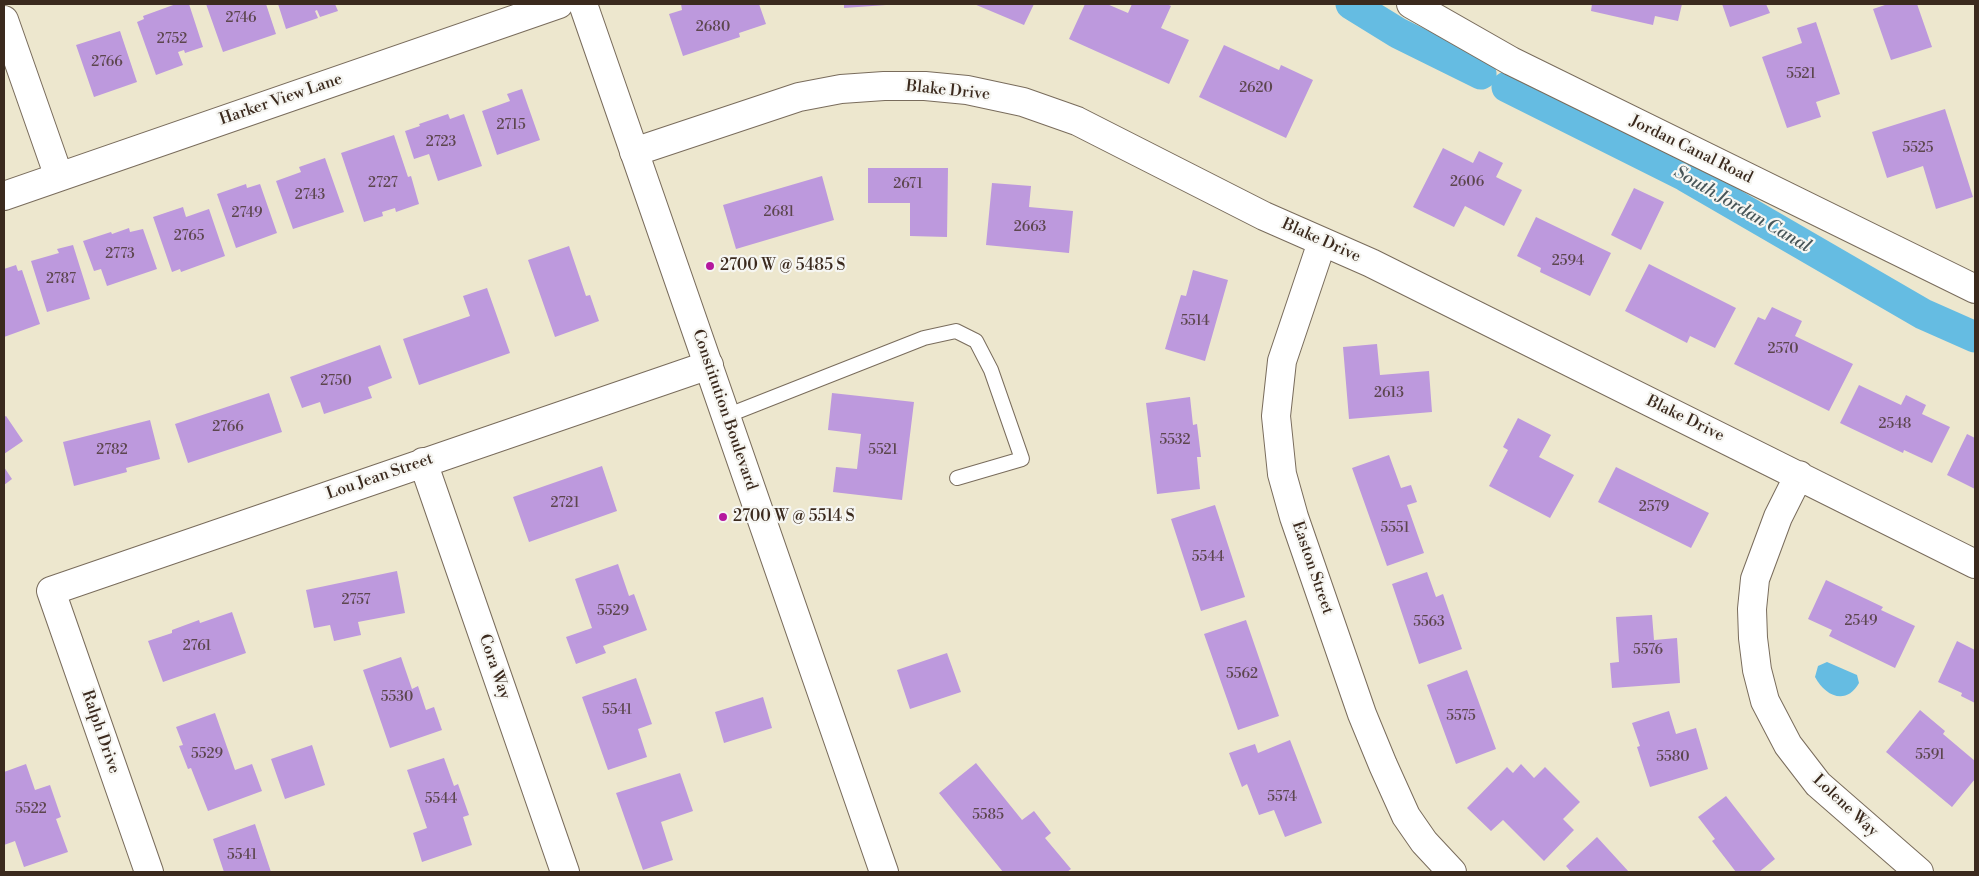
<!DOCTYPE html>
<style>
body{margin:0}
#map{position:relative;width:1979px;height:876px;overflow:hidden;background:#ede7ce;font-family:"Libre Bodoni",serif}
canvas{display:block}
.frame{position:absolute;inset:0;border:5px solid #3b2a1e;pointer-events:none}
</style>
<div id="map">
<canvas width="1979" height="876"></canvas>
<div class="frame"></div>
</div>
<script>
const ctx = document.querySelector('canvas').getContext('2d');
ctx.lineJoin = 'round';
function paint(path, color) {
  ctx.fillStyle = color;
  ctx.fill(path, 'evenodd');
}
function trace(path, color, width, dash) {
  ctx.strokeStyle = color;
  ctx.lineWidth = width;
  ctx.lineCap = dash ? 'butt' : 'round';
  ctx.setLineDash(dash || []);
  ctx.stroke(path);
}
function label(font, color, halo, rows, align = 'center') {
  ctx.font = font + ' "Libre Bodoni",serif';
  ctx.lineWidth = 4.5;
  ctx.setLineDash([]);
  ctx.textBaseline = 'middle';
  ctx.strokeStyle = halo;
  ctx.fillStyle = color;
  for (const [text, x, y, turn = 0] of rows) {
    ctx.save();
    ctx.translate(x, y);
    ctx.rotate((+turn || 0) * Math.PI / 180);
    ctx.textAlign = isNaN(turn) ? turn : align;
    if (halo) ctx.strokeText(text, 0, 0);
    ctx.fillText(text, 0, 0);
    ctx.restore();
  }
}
paint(new Path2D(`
 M1827 662 1857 675 1859 683C1846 706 1825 696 1815 677L1818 666Z`), '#65bce2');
trace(new Path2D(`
 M1351 4 1398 33 1481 74
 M1507 87 1685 176 1923 314 1975 337`), '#65bce2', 31);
paint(new Path2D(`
 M176 4H189L203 47 185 53 184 50 178 52 183 65 156 75 137 22 144 19 143 16Z
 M206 4H266L276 34 223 52Z
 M278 4H335L338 11 320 17 317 10 315 11 318 18 286 29Z
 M681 4H759L766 24 739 33 740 37 683 56 669 14 682 10Z
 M844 4H886V5L844 8Z
 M974 4H1034L1024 25Z
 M1085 4H1107L1128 13 1132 4H1167L1171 6 1161 28 1189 40 1169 84 1069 39Z
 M1592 4H1682L1678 21 1655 16 1653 25 1591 11Z
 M1722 4H1766L1770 13 1730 27Z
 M1888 4H1917L1932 47 1891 60 1873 9Z
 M1816 22 1840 94 1816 102 1821 117 1787 128 1762 57 1802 43 1797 28Z
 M120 31 137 82 94 97 76 45Z
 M1224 45 1279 70 1281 65 1313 80 1286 138 1199 97Z
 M522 89 540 140 497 155 482 111 510 101 507 94Z
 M1945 109 1973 197 1936 209 1923 166 1887 178 1872 132Z
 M448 114 450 119 464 114 482 166 438 181 429 154 414 159 405 131 420 126 419 124Z
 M394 135 408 177 411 176 419 204 396 212 395 208 382 212 383 216 364 222 341 153Z
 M1443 148 1473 163 1479 151 1503 163 1496 177 1522 190 1504 226 1465 206 1454 227 1413 207Z
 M325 158 344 212 293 229 276 181 301 172 299 167Z
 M868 168H948L947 237 910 236V203H868Z
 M822 176 834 220 736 249 723 205Z
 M992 183 1031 186 1029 207 1073 211 1069 253 986 245Z
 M246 184 247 188 260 184 277 233 236 248 217 194Z
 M1634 188 1664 202 1641 250 1611 235Z
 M183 207 186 217 209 209 225 256 181 272 180 269 172 272 153 217Z
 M1536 217 1611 253 1590 296 1540 272 1541 268 1517 256Z
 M129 228 130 232 143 229 157 269 107 286 101 269 94 271 83 241 111 232 112 234Z
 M73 245 90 299 47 312 31 261 59 253 57 249Z
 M569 246 586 296 590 295 599 321 555 337 528 260Z
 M1649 264 1736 308 1715 348 1690 336 1687 343 1625 311Z
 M16 265 18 271 22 270 40 324 4 337V269Z
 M1193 270 1228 280 1205 361 1165 349 1181 295 1186 296Z
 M487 288 510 353 419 385 403 339 470 316 463 296Z
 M1772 307 1802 321 1795 336 1853 364 1829 411 1734 364 1758 317 1765 320Z
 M1377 344 1380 375 1429 371 1432 412 1349 419 1343 347Z
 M380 345 392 378 368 387 372 398 324 414 320 402 302 408 290 377Z
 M1859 385 1901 405 1906 395 1926 405 1922 414 1950 427 1932 463 1904 450 1903 453 1840 423Z
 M269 393 282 432 188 463 175 424Z
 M832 393 914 402 902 500 833 492 836 467 857 469 861 434 828 430Z
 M1190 397 1193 425 1197 424 1201 457H1197L1200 489 1157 494 1146 403Z
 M6 416 23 441 4 454V417Z
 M1518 418 1551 435 1539 457 1574 475 1550 518 1489 486 1508 450 1503 447Z
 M150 420 160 459 126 468 127 472 74 486 63 442Z
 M1967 434 1975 438V489L1947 475Z
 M1389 455 1401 488 1411 485 1417 502 1407 505 1424 553 1387 566 1352 468Z
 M602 466 617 511 529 542 513 497Z
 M4 467 12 479 4 485Z
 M1616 467 1709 513 1691 548 1598 502Z
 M1215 505 1245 597 1201 611 1171 519Z
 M618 564 629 596 634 594 647 630 603 646 606 653 576 664 566 637 592 628 575 579Z
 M397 571 405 613 358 622 361 635 334 641 330 625 314 628 306 590Z
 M1427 572 1436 597 1443 594 1462 649 1419 664 1392 584Z
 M1826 580 1883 607 1881 610 1915 626 1895 668 1829 636 1832 630 1808 619Z
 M232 612 246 653 163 682 148 641 172 633V630L199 620 200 623Z
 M1652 615 1654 640 1677 638 1680 683 1612 688 1610 663 1619 662 1616 617Z
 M1246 620 1279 716 1238 730 1204 634Z
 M1957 641 1975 650V703L1961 696 1962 693 1938 682Z
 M947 653 961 692 910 709 897 670Z
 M401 657 412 689 418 686 426 710 434 707 442 730 390 748 363 670Z
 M1467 670 1496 749 1456 764 1427 685Z
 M636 678 652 724 638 729 647 757 608 770 582 697Z
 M763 697 772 728 724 743 715 712Z
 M1920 710 1945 731 1943 734 1975 761V779L1952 807 1886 752Z
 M1669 711 1676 734 1696 728 1708 769 1650 787 1637 747 1640 746 1632 723Z
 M215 713 235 770 252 764 262 791 208 811 191 768 188 769 179 746 183 745 176 727Z
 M1290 740 1322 823 1285 837 1274 810 1259 815 1247 784 1242 787 1229 753 1255 744 1258 753Z
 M312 745 325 785 285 799 271 759Z
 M444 758 454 786 458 784 469 815 463 817 472 845 422 862 413 833 427 828 407 770Z
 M976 763 1022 820 1034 811 1051 833 1045 838 1071 869 1067 872H1003L939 793Z
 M26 764 35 790 50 785 61 817 56 819 68 852 24 867 15 841 4 845V803H5L4 772Z
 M1521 764 1534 778 1545 767 1580 802 1563 819 1574 830 1544 861 1503 820 1491 831 1467 808 1507 767 1513 773Z
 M680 773 693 811 661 822 673 860 643 870 616 793Z
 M1726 796 1775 859 1759 872H1736L1712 841 1715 839 1698 817Z
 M255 824 271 872H224L213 839Z
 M1597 837 1629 872H1571L1566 866Z`), '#bd99dd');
const service = new Path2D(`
 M726 416 924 338 956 331 976 341 991 370 1022 459 957 478`);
const minor = new Path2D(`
 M1411 4 1511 61 1975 289
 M4 20 59 177
 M634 152 799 97 841 89 884 86H925L967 90 1023 102 1077 121 1264 216 1371 263 1975 564
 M4 196 559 4
 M1322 242 1282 361 1276 416 1282 474 1294 517 1362 714 1383 765 1406 816 1424 842 1452 872
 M423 462 565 872
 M1799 475 1778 517 1755 579 1752 609 1753 638 1757 670 1765 701 1788 745 1818 784 1919 872
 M149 872 51 591 709 365`);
const secondary = new Path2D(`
 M583 4 884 872`);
trace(service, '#796c5c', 16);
trace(minor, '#796c5c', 30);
trace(secondary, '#796c5c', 30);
trace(service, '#fff', 14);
trace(minor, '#fff', 28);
trace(secondary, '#fff', 28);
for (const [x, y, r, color] of [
 [710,266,5,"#b5179e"],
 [723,517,5,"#b5179e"]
]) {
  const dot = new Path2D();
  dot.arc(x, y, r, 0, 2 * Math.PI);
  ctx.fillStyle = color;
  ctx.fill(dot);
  trace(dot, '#f6f6f2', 2);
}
label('14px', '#5c464e', null, [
 ["2746",241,19],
 ["2680",713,28],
 ["2752",172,40],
 ["2766",107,63],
 ["5521",1801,75],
 ["2620",1256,89],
 ["2715",511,126],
 ["2723",441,143],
 ["5525",1918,149],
 ["2606",1467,183],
 ["2727",383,184],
 ["2671",908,185],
 ["2743",310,196],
 ["2681",779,213],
 ["2749",247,214],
 ["2663",1030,228],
 ["2765",189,237],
 ["2773",120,255],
 ["2594",1568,262],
 ["2787",61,280],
 ["5514",1195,322],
 ["2570",1783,350],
 ["2750",336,382],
 ["2613",1389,394],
 ["2548",1895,425],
 ["2766",228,428],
 ["5532",1175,441],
 ["2782",112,451],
 ["5521",883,451],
 ["2721",565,504],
 ["2579",1654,508],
 ["5551",1395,529],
 ["5544",1208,558],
 ["2757",356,601],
 ["5529",613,612],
 ["2549",1861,622],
 ["5563",1429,623],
 ["2761",197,647],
 ["5576",1648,651],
 ["5562",1242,675],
 ["5530",397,698],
 ["5541",617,711],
 ["5575",1461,717],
 ["5529",207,755],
 ["5591",1930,756],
 ["5580",1673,758],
 ["5574",1282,798],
 ["5544",441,800],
 ["5522",31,810],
 ["5585",988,816],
 ["5541",242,856]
]);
label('16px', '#3b2a1e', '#f6f6f2', [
 ["Blake Drive",948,91,6],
 ["Harker View Lane",281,100,-19],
 ["Jordan Canal Road",1691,150,26],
 ["Blake Drive",1321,241,24],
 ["Constitution Boulevard",724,410,71],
 ["Blake Drive",1685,419,26],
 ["Lou Jean Street",380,477,-19],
 ["Easton Street",1312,568,71],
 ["Cora Way",494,667,71],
 ["Ralph Drive",100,732,71],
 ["Lolene Way",1845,806,43]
]);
label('16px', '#3b2a1e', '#f6f6f2', [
 ["2700 W @ 5485 S",720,266],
 ["2700 W @ 5514 S",733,517]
], 'left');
label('italic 18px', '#485659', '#f6f6f2', [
 ["South Jordan Canal",1742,210,30]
]);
</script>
